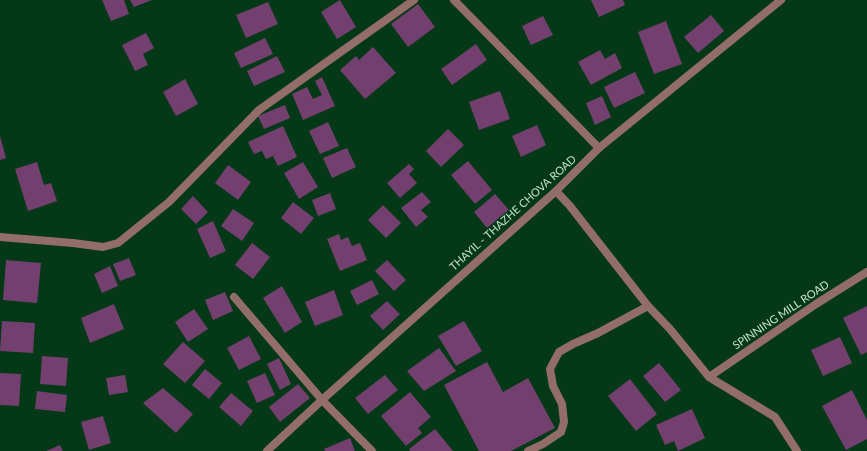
<!DOCTYPE html>
<style>
body{margin:0}
canvas{display:block;background:#043816}
</style>
<canvas width="867" height="451"></canvas>
<script>
const ctx = document.querySelector('canvas').getContext('2d');
ctx.lineJoin = 'round';
function paint(path, color) {
  ctx.fillStyle = color;
  ctx.fill(path, 'evenodd');
}
function trace(path, color, width, dash) {
  ctx.strokeStyle = color;
  ctx.lineWidth = width;
  ctx.lineCap = dash ? 'butt' : 'round';
  ctx.setLineDash(dash || []);
  ctx.stroke(path);
}
function label(font, color, halo, rows, align = 'center') {
  ctx.font = font + ' Lato,sans-serif';
  ctx.lineWidth = 3;
  ctx.setLineDash([]);
  ctx.textBaseline = 'middle';
  ctx.strokeStyle = halo;
  ctx.fillStyle = color;
  for (const [text, x, y, turn = 0] of rows) {
    ctx.save();
    ctx.translate(x, y);
    ctx.rotate((+turn || 0) * Math.PI / 180);
    ctx.textAlign = isNaN(turn) ? turn : align;
    if (halo) ctx.strokeText(text, 0, 0);
    ctx.fillText(text, 0, 0);
    ctx.restore();
  }
}
paint(new Path2D(`
 M102 0H124L129 14 111 21Z
 M130 0H152L134 7Z
 M340 0 356 27 337 39 321 12Z
 M591 0H623L625 5 599 17Z
 M268 2 278 24 246 38 236 15Z
 M418 4 435 27 408 47 391 24Z
 M711 15 724 31 698 53 684 37Z
 M543 16 553 35 531 45 522 26Z
 M666 21 682 64 654 74 638 32Z
 M146 33 154 48 143 54 148 65 135 71 122 45Z
 M265 38 273 54 241 68 234 53Z
 M476 44 487 60 452 85 441 69Z
 M373 47 396 73 365 99 340 70 356 56 359 60Z
 M600 50 605 59 615 53 622 68 591 85 578 62Z
 M277 56 285 72 254 86 247 71Z
 M635 72 645 93 614 108 604 87Z
 M322 77 335 106 303 120 292 94 307 87 313 99 322 95 315 81Z
 M185 79 198 104 176 116 163 92Z
 M500 91 510 119 479 130 469 102Z
 M602 96 611 117 595 125 586 103Z
 M285 105 290 118 264 129 258 116Z
 M328 122 339 146 320 154 309 131Z
 M537 125 546 145 521 157 512 136Z
 M283 126 297 157 278 166 273 156 266 159 262 151 254 154 248 142Z
 M448 129 464 145 441 167 426 151Z
 M0 136 6 158 0 160Z
 M347 148 356 167 332 178 323 158Z
 M468 161 492 190 475 204 451 175Z
 M37 162 44 185 51 183 57 201 28 211 15 169Z
 M303 162 318 187 299 199 284 173Z
 M409 164 414 169 409 174 417 183 400 198 387 183Z
 M228 165 251 182 238 200 215 183Z
 M422 192 431 202 421 210 428 217 416 227 401 208Z
 M330 193 336 209 318 216 312 200Z
 M495 194 509 210 487 228 474 212Z
 M193 196 208 212 196 224 181 209Z
 M293 202 314 218 301 234 281 218Z
 M383 205 401 223 386 238 368 220Z
 M233 209 254 223 242 241 221 226Z
 M213 221 226 251 210 258 197 229Z
 M339 234 341 240 348 237 352 246 360 243 367 260 340 271 327 239Z
 M252 243 270 257 253 279 235 265Z
 M129 258 136 275 120 281 113 264Z
 M6 260 41 263 37 303 3 300Z
 M387 260 406 280 394 291 375 271Z
 M110 266 118 286 102 293 94 274Z
 M372 280 379 294 357 305 350 291Z
 M282 286 302 322 285 333 263 298Z
 M334 290 343 315 315 326 305 302Z
 M225 292 233 311 213 320 205 300Z
 M387 301 400 314 383 330 370 316Z
 M114 304 124 329 90 343 81 318Z
 M867 306V352L861 355 843 318Z
 M194 309 208 329 188 342 175 322Z
 M2 321 35 323 33 353 0 351Z
 M464 321 482 351 456 366 438 336Z
 M249 336 261 359 239 370 227 348Z
 M840 337 852 363 823 376 811 350Z
 M183 342 205 361 185 383 163 364Z
 M439 348 456 371 424 391 407 371Z
 M42 356 68 358 66 386 40 384Z
 M279 358 291 384 280 390 267 364Z
 M487 362 503 392 528 378 555 428 511 451H479L444 385Z
 M659 363 681 390 665 402 643 376Z
 M205 369 222 383 209 399 192 385Z
 M0 373 21 374 19 406 0 405Z
 M265 373 275 395 257 403 247 381Z
 M125 375 128 392 109 395 106 378Z
 M385 375 398 390 368 414 355 398Z
 M630 379 657 414 636 431 608 396Z
 M298 384 310 398 280 422 269 407Z
 M163 388 193 414 176 433 143 403Z
 M852 390 867 420V439L846 450 822 406Z
 M37 391 67 395 65 412 35 409Z
 M410 392 431 417 418 428 422 433 406 446 381 416Z
 M231 393 253 411 241 426 219 407Z
 M692 409 705 438 678 451 674 441 665 445 656 425Z
 M103 416 111 443 89 450 81 422Z
 M435 429 453 451H410L409 449Z
 M350 438 355 451H325L324 449Z
 M60 445 63 451H46Z`), '#733f6f');
trace(new Path2D(`
 M454 0 599 148
 M556 191 570 206 648 306 670 329 709 377 775 417 797 451
 M0 237 73 243 103 247 118 243 169 202 259 110 414 0
 M234 297 322 400 372 451
 M709 377 816 304 867 272
 M528 451 543 444 561 432 564 422 562 404 553 386 550 369 559 352 573 344 598 333 648 306`), '#936e68', 8);
trace(new Path2D(`
 M267 451 322 400 556 191 599 148 781 0`), '#936e68', 8);
label('11px', '#c4e3c9', '#043816', [
 ["THAYIL - THAZHE CHOVA ROAD",513,213,-42],
 ["SPINNING MILL ROAD",781,315,-34]
]);
</script>
